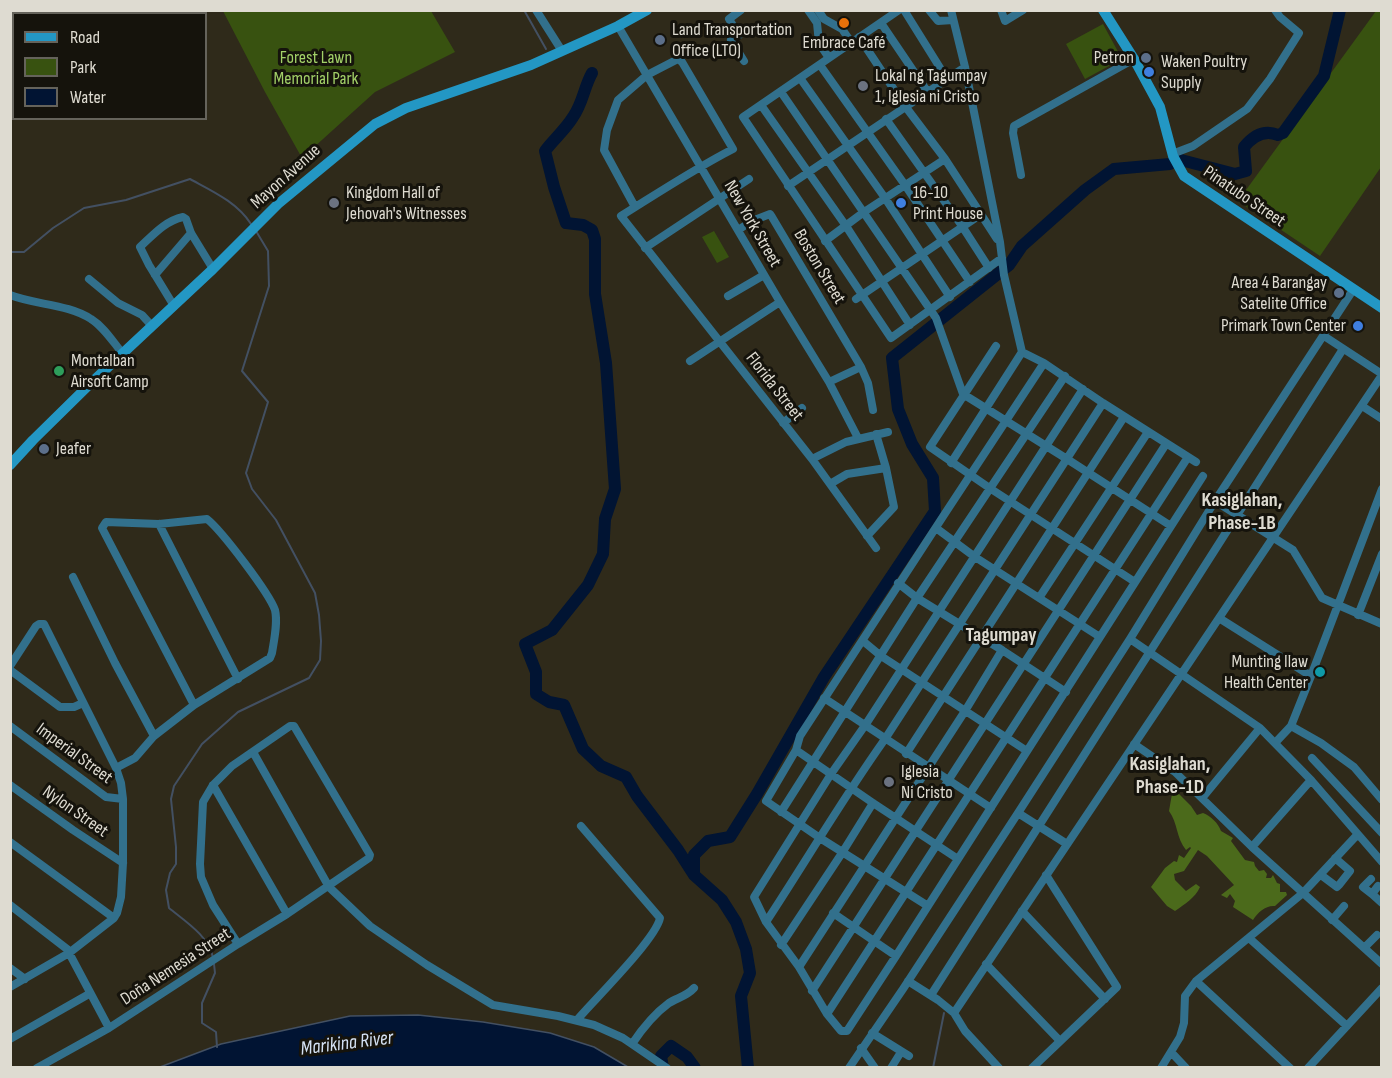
<!DOCTYPE html>
<meta charset="utf-8">
<style>
body{margin:0}
#map{position:relative;width:1392px;height:1078px;overflow:hidden;background:#2f2a1a;font-family:"Sofia Sans Condensed",sans-serif}
canvas{display:block}
.frame{position:absolute;inset:0;border:12px solid #dedbd1;pointer-events:none}
.legend{position:absolute;left:12px;top:12px;width:195px;height:108px;box-sizing:border-box;background:#15130c;border:2px solid #65635b;margin:0;padding:8px 10px;list-style:none;font-size:18px;color:#dedbd1}
.legend li{display:flex;align-items:center;gap:12px;height:30px}
.legend b{width:30px;border:2px solid #65635b}
</style>
<div id="map">
<canvas width="1392" height="1078"></canvas>
<div class="frame"></div>
<ul class="legend">
<li><b style="height:8px;background:#2397c4"></b>Road</li>
<li><b style="height:16px;background:#385210"></b>Park</li>
<li><b style="height:16px;background:#011433"></b>Water</li>
</ul>
</div>
<script>
const ctx = document.querySelector('canvas').getContext('2d');
ctx.lineJoin = 'round';
function paint(path, color) {
  ctx.fillStyle = color;
  ctx.fill(path, 'evenodd');
}
function trace(path, color, width, dash) {
  ctx.strokeStyle = color;
  ctx.lineWidth = width;
  ctx.lineCap = dash ? 'butt' : 'round';
  ctx.setLineDash(dash || []);
  ctx.stroke(path);
}
function label(font, color, halo, rows, align = 'center') {
  ctx.font = font + ' "Sofia Sans Condensed",sans-serif';
  ctx.lineWidth = 6;
  ctx.setLineDash([]);
  ctx.textBaseline = 'middle';
  ctx.strokeStyle = halo;
  ctx.fillStyle = color;
  for (const [text, x, y, turn = 0] of rows) {
    ctx.save();
    ctx.translate(x, y);
    ctx.rotate((+turn || 0) * Math.PI / 180);
    ctx.textAlign = isNaN(turn) ? turn : align;
    if (halo) ctx.strokeText(text, 0, 0);
    ctx.fillText(text, 0, 0);
    ctx.restore();
  }
}
paint(new Path2D(`
 M223 11H431L455 52 375 92 302 158 265 92Z
 M1376 11H1382L1381 167 1320 256 1238 201Z
 M1103 24 1122 59 1085 79 1066 44Z
 M714 231 729 257 717 263 702 237Z`), '#385210');
paint(new Path2D(`
 M1173 788 1191 806 1197 815 1203 813C1211 816 1218 823 1221 831L1233 838 1231 841 1245 860 1254 862 1255 866 1259 871 1264 870 1267 874 1266 878H1271L1273 875 1277 883 1280 884V892H1286L1287 895 1275 906C1266 905 1258 912 1253 920L1233 907 1235 901 1230 894 1227 898 1221 895 1234 885 1207 856 1198 850 1184 871 1174 874 1175 880 1186 891 1196 884 1200 887C1195 898 1185 904 1175 911L1167 906 1151 887 1165 868 1174 861 1177 862 1179 855 1184 858 1191 848 1190 847 1186 850C1176 838 1178 823 1169 811Z`), '#4b6a1b');
const water = new Path2D(`
 M418 1015 483 1022 550 1033 594 1047 628 1067H160L221 1044 350 1016Z`);
paint(water, '#011433');
trace(water, '#435062', 1.5);
trace(new Path2D(`
 M524 10 546 49
 M10 252H24L53 228 84 208 126 200 190 179C212 191 237 202 251 224
 M213 958C210 937 185 921 169 908L166 890 170 873 176 864V847L171 799 174 786 202 744 238 712 309 678 320 660 321 641 319 615 315 593 276 520 252 489 246 473 268 402 242 371 269 286 268 251 256 231
 M214 964 215 973 202 1003V1023L216 1032 217 1047
 M933 1068 944 1013`), '#435062', 2);
trace(new Path2D(`
 M592 73C584 87 583 103 573 117 565 130 554 139 545 151L554 187 566 223 583 225 592 230 595 239V294L606 363 615 489 605 519 603 554 588 585 552 630 525 644 536 672V694L549 702 564 705 583 749 601 766 626 777 637 796 678 850 694 875 722 900 736 922 746 949 750 973 741 996 748 1068
 M1181 160 1235 174 1246 171 1244 147C1253 136 1264 129 1278 135L1283 133 1324 76 1340 10
 M694 875V855L708 841 730 837 757 794 824 677 935 511 933 478 912 444 898 409 892 358 1009 265 1022 246 1085 190 1114 169 1170 164
 M663 1068 661 1056 671 1046 687 1057 695 1068`), '#011433', 12);
trace(new Path2D(`
 M536 10 562 51
 M741 10 729 19 739 35 731 40 744 61
 M808 10 817 23 819 43 829 58
 M818 10 824 19 842 29 851 42
 M899 10 743 117 891 338 1002 258
 M904 10 947 79
 M929 10 938 21 953 20
 M951 10 965 67 1000 242 1004 275 1022 352 1044 363 1103 403 1196 462
 M1001 10 1005 21 1023 10
 M881 23 927 91
 M618 26 780 302 829 382 858 438
 M859 37 905 106 945 159 997 239
 M820 65 905 185 970 282
 M800 78 885 198 950 297
 M781 92 936 318 963 394 1067 459 1171 526
 M761 105 846 226 910 325
 M886 119 962 226 989 268
 M1172 154 1193 146 1247 109 1270 79 1299 33 1280 17 1275 10
 M1021 175 1013 133 1014 126 1134 59
 M788 186 965 67
 M635 207 604 150 607 130 618 100 647 75 678 59 682 62 733 149C694 169 658 193 621 216L812 459 876 548
 M738 230 752 221 770 214 772 217 861 367 868 383 873 410
 M825 241 864 212 945 159
 M645 248 749 179
 M155 275 191 233
 M89 279 118 303 142 315 152 326
 M10 295C36 305 68 304 91 319 104 327 113 342 123 354
 M728 296 764 275
 M856 299 980 215
 M174 306 149 265 140 247C153 235 165 221 183 217L186 219 191 233 213 269
 M1324 336 1382 374
 M996 346 930 447 991 489 1135 582
 M690 361 780 302
 M829 382 861 367
 M1083 389 866 724 831 774 754 897 766 922 799 967 827 1014 841 1031H847L896 956 1203 476
 M1362 406 1382 419
 M783 423 802 408
 M812 459 846 442 888 432
 M951 463 1022 352
 M830 484 847 474 886 468
 M1215 501 1293 550 1322 598 1382 624
 M159 524 238 679
 M936 528 975 557 1100 637
 M867 536 894 507 886 468 876 434
 M73 577 115 663 154 736
 M898 583 917 598 1002 650 1066 692
 M1039 598 1148 432
 M1358 615 1382 554
 M1219 618 1311 676
 M1130 639 1260 728 1311 780 1382 862
 M863 641 881 656 1027 751
 M10 666 36 626 39 624H44L116 768 121 783 123 799V863L121 897 117 913 114 918 69 953 10 987
 M10 670 60 707H74L83 703
 M824 698 991 808
 M10 726 106 797 123 799
 M1291 726 1321 743 1354 767 1382 800
 M1275 743 1291 726 1311 676 1382 489
 M1134 744 1175 772 1252 847 1382 964
 M796 750 873 803 958 859
 M253 752 329 887 370 926 427 965 493 1005 558 1016 594 1025 623 1038 667 1068
 M906 754 1124 417
 M1312 758 1382 833
 M116 768 135 758 154 736 194 705 270 658 272 653C274 640 278 623 275 610 269 593 222 531 207 519L159 524 106 522 102 528 194 705
 M10 785 73 830 123 863
 M213 785 287 914
 M1203 797 1260 728
 M781 812 917 598 1065 376
 M1018 813 1067 844
 M10 842 114 918
 M1252 847 1311 780
 M1321 875 1337 887 1339 885 1350 871 1335 858
 M1371 879 1363 887 1372 894
 M1378 886 1372 894 1382 903
 M10 905 67 949 109 1028
 M928 906 820 838 766 801 796 750 800 736C881 611 962 487 1044 363
 M1022 911 1105 999
 M833 913 896 956
 M1332 920 1344 906
 M766 922C806 861 843 798 885 739L1103 403
 M1249 938 1347 1026
 M781 945 842 853 873 803
 M1364 948 1377 935
 M986 964 1060 1041
 M799 967 965 711 1002 650
 M10 968 25 979
 M908 981 938 1000 954 1013 965 1031 999 1068
 M1196 981 1290 1068
 M812 991 1166 444
 M931 995 1343 349
 M954 1013 1382 375
 M827 1014 1188 457
 M577 1020C594 1000 656 939 660 918L581 826
 M872 1033 909 1056
 M10 1039 89 994
 M632 1044C642 1029 654 1014 669 1003 677 998 687 996 694 988
 M861 1048 875 1068
 M1171 1052 1186 1068
 M37 1068 109 1028 238 944 287 914 369 858 370 855 294 726H290L232 766 213 785 203 802 200 864 201 877 213 905 238 944
 M849 1068 903 989 1018 813 1130 639 1215 501 1353 290
 M891 1068 901 1052
 M1032 1068 1117 987 1046 875
 M1161 1068 1180 1037 1184 1023 1185 996 1196 981 1303 893 1357 835
 M1308 1068 1382 988`), '#32708c', 8);
trace(new Path2D(`
 M1103 10 1134 59 1160 107 1173 156 1184 176 1382 308
 M10 465 33 440 91 383 213 269 278 204 375 124 406 108 531 65 618 26 647 10`), '#2397c4', 10);
for (const [x, y, r, color] of [
 [844,23,6,"#e8710a"],
 [660,40,6,"#5c6f8a"],
 [1146,58,6,"#5c6f8a"],
 [1149,72,6,"#3f7fe0"],
 [863,86,6,"#6b7280"],
 [334,203,6,"#6b7280"],
 [901,203,6,"#3f7fe0"],
 [1339,293,6,"#5c6f8a"],
 [1358,326,6,"#3f7fe0"],
 [59,371,6,"#2e9e5b"],
 [44,449,6,"#5c6f8a"],
 [1320,672,6,"#0f9aa8"],
 [889,782,6,"#6b7280"]
]) {
  const dot = new Path2D();
  dot.arc(x, y, r, 0, 2 * Math.PI);
  ctx.fillStyle = color;
  ctx.fill(dot);
  trace(dot, '#15130c', 2);
}
label('18px', '#dedbd1', '#15130c', [
 ["Land Transportation",672,30],
 ["Office (LTO)",672,51],
 ["Embrace Café",844,43,"center"],
 ["Petron",1134,58,"right"],
 ["Waken Poultry",1161,62],
 ["Supply",1161,83],
 ["Lokal ng Tagumpay",875,76],
 ["1, Iglesia ni Cristo",875,97],
 ["Kingdom Hall of",346,193],
 ["Jehovah's Witnesses",346,214],
 ["16-10",913,193],
 ["Print House",913,214],
 ["Area 4 Barangay",1327,283,"right"],
 ["Satelite Office",1327,304,"right"],
 ["Primark Town Center",1346,326,"right"],
 ["Montalban",71,361],
 ["Airsoft Camp",71,382],
 ["Jeafer",56,449],
 ["Munting Ilaw",1308,662,"right"],
 ["Health Center",1308,683,"right"],
 ["Iglesia",901,772],
 ["Ni Cristo",901,793]
], 'left');
label('18px', '#a2d068', '#15130c', [
 ["Forest Lawn",316,58],
 ["Memorial Park",316,79]
]);
label('18px', '#dedbd1', '#15130c', [
 ["Mayon Avenue",286,177,-42],
 ["Pinatubo Street",1244,197,34],
 ["New York Street",752,224,60],
 ["Boston Street",819,267,59],
 ["Florida Street",774,387,52],
 ["Imperial Street",74,754,36],
 ["Nylon Street",75,812,35],
 ["Doña Nemesia Street",176,967,-33]
]);
label('bold 20px', '#dedbd1', '#15130c', [
 ["Kasiglahan,",1242,501],
 ["Phase-1B",1242,524],
 ["Tagumpay",1001,636],
 ["Kasiglahan,",1170,765],
 ["Phase-1D",1170,788]
]);
label('italic 20px', '#d4e1f3', '#15130c', [
 ["Marikina River",347,1044,-7]
]);
</script>
